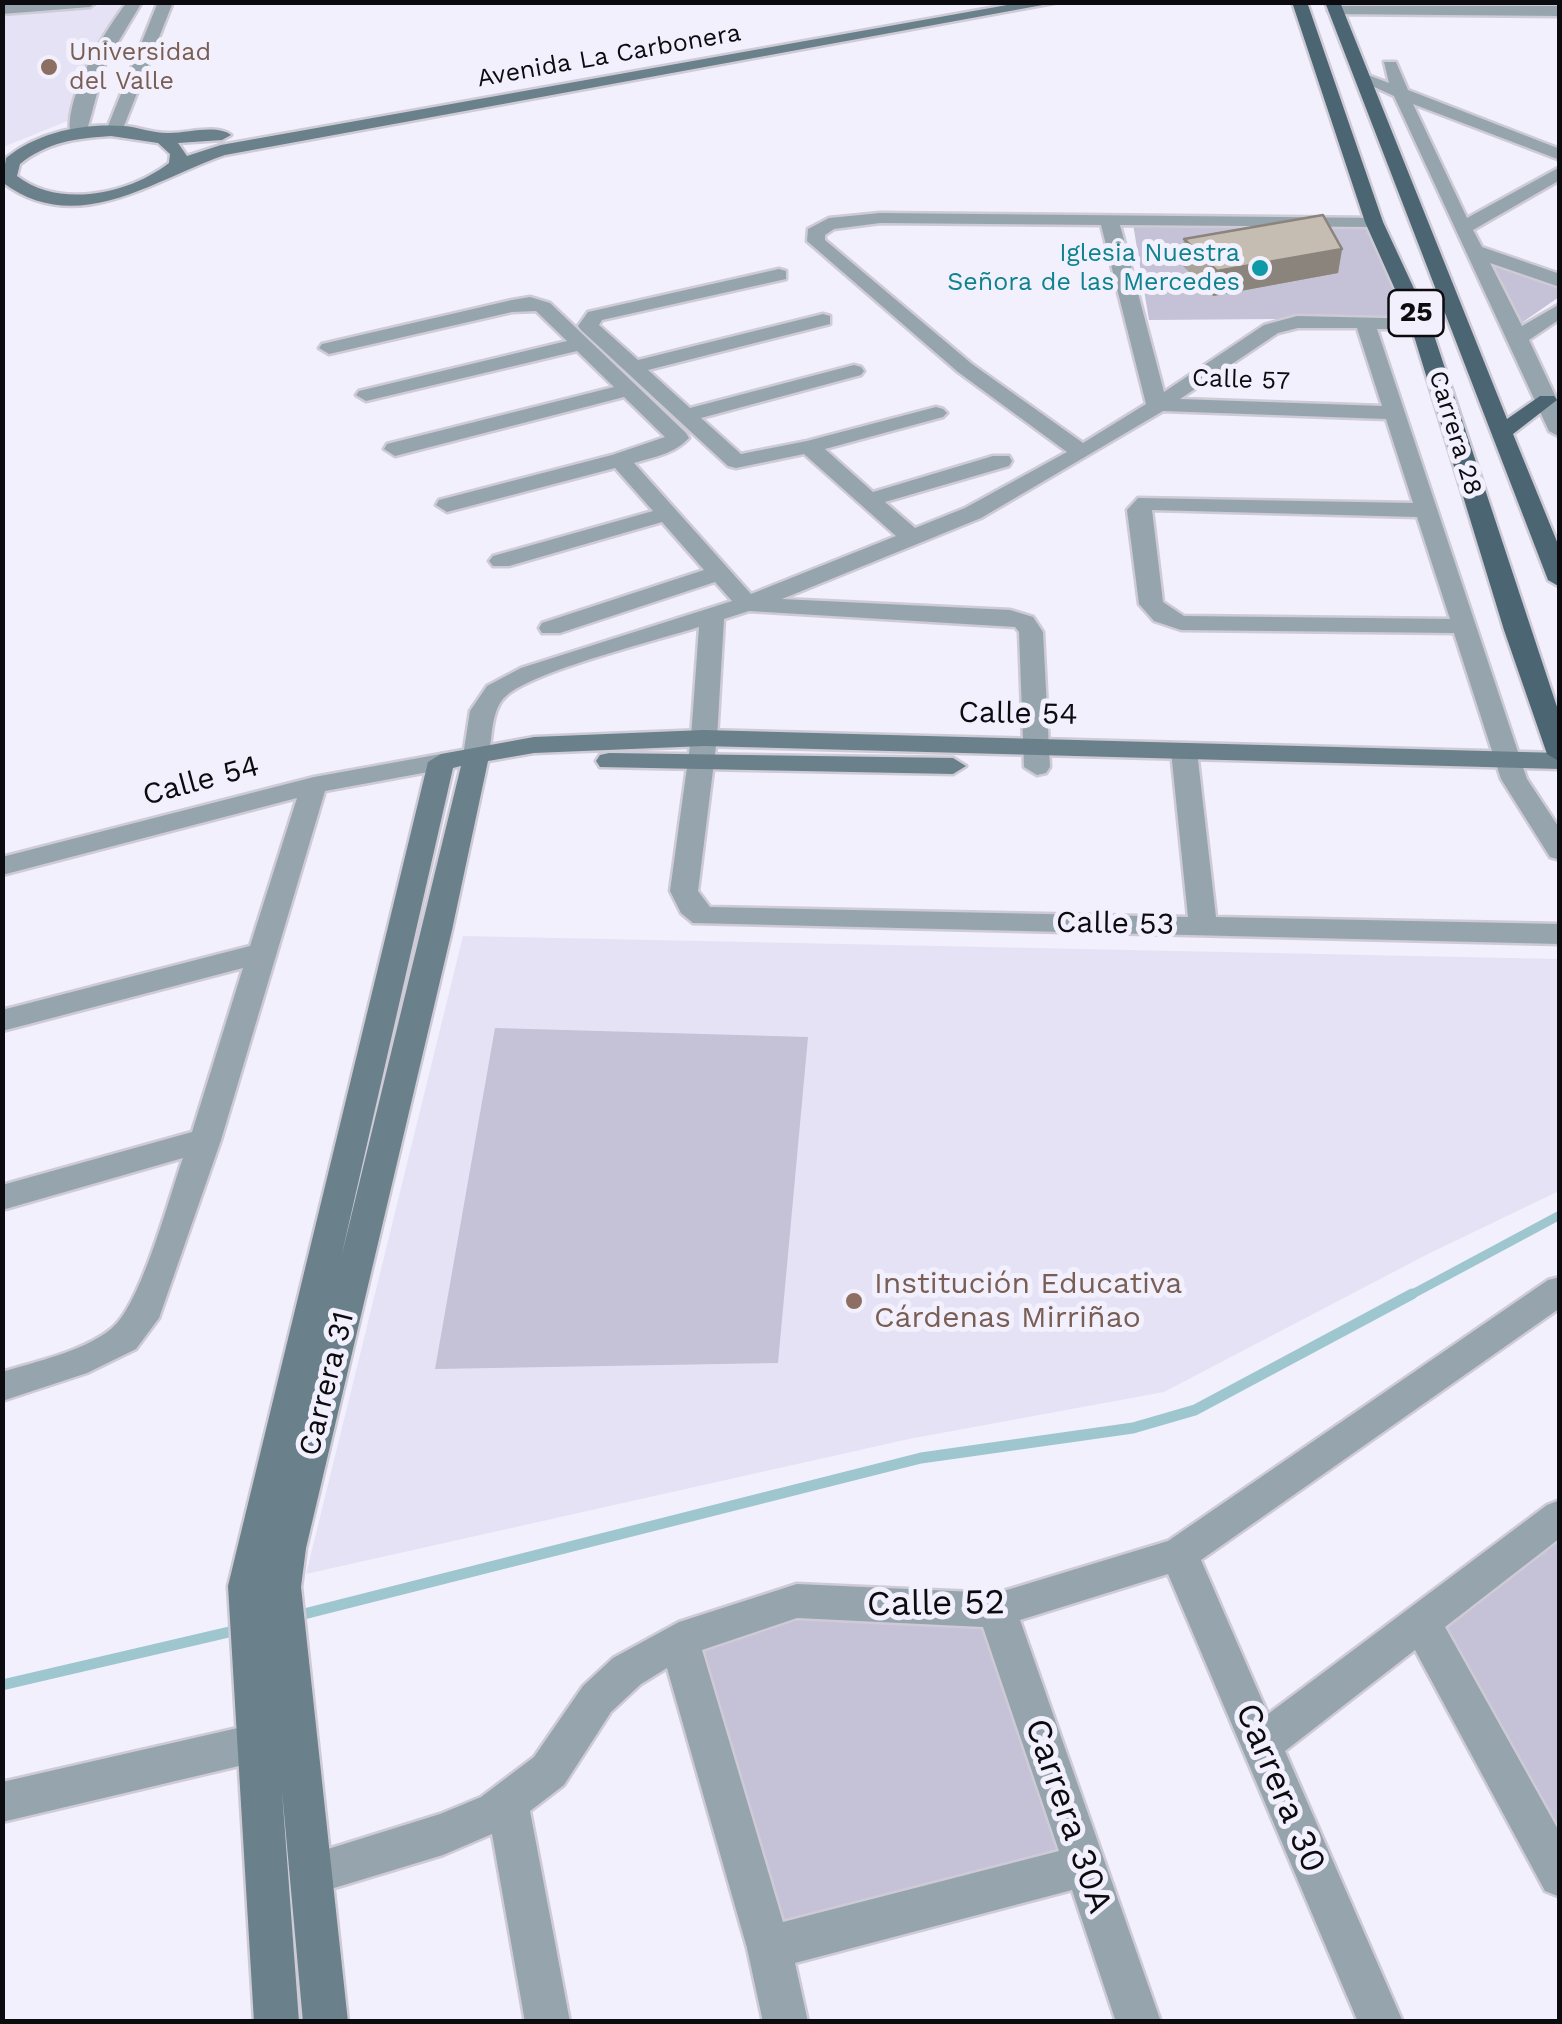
<!DOCTYPE html>
<meta charset="utf-8">
<style>
body{margin:0}
#map{position:relative;width:1562px;height:2024px;overflow:hidden;background:#f3f0fd;font-family:"Work Sans",sans-serif}
canvas{display:block}
.frame{position:absolute;inset:0;border:5px solid #0c0b0f;pointer-events:none}
</style>
<div id="map">
<canvas width="1562" height="2024"></canvas>
<div class="frame"></div>
</div>
<script>
const ctx = document.querySelector('canvas').getContext('2d');
ctx.lineJoin = 'round';
function paint(path, color) {
  ctx.fillStyle = color;
  ctx.fill(path, 'evenodd');
}
function trace(path, color, width, dash) {
  ctx.strokeStyle = color;
  ctx.lineWidth = width;
  ctx.lineCap = dash ? 'butt' : 'round';
  ctx.setLineDash(dash || []);
  ctx.stroke(path);
}
function label(font, color, halo, rows, align = 'center') {
  ctx.font = font + ' "Work Sans",sans-serif';
  ctx.lineWidth = 10;
  ctx.setLineDash([]);
  ctx.textBaseline = 'middle';
  ctx.strokeStyle = halo;
  ctx.fillStyle = color;
  for (const [text, x, y, turn = 0] of rows) {
    ctx.save();
    ctx.translate(x, y);
    ctx.rotate((+turn || 0) * Math.PI / 180);
    ctx.textAlign = isNaN(turn) ? turn : align;
    if (halo) ctx.strokeText(text, 0, 0);
    ctx.fillText(text, 0, 0);
    ctx.restore();
  }
}
paint(new Path2D(`
 M125 3 70 120 3 147V14Z
 M463 936 1559 959V1191L1428 1254 1164 1392 909 1439 306 1574Z`), '#e6e2f6');
paint(new Path2D(`
 M1133 224 1367 228 1408 318 1149 320Z
 M1488 261 1559 285V297L1520 324Z
 M495 1028 808 1037 778 1363 435 1369Z
 M1559 1520V1876L1421 1622Z
 M797 1601 997 1610 1085 1865 769 1945 679 1640Z`), '#c5c1d6');
trace(new Path2D(`
 M1407 1297 1560 1215`), '#9ec6cf', 9);
trace(new Path2D(`
 M296 1616 921 1458 1133 1428 1195 1410 1412 1294
 M2 1685 242 1629`), '#9ec6cf', 11);
const street = new Path2D(`
 M97 2 90 7 2 14V4Z
 M127 2H142L105 64 86 134 71 138C62 100 104 32 127 2Z
 M158 2H173L122 131 108 135 106 131Z
 M1336 6H1560V16L1331 14 1328 11Z
 M1384 62H1396L1408 90 1560 149V160L1413 104 1467 218 1560 167V180L1473 230 1482 247 1560 274V287L1490 263 1522 326 1560 304V319L1529 340 1560 406V437L1549 431 1394 96 1357 79 1365 74 1389 83Z
 M880 213 1380 218 1383 222 1374 227 1120 225 1164 392 1264 325 1297 316 1427 319 1430 323 1420 329H1377L1527 779 1560 829V860L1550 857 1501 779 1454 633 1181 630 1154 621 1139 604 1127 510 1138 498 1413 503 1386 419 1163 411 981 518 782 599 1010 610 1033 617 1043 632 1050 767 1046 773 1037 775 1024 767 1019 632 1015 627 749 611 724 619 717 738 698 891 710 907 1188 917 1171 751 1184 743 1197 751 1216 917 1560 924V944L693 923 681 913 670 891 691 738 699 627C658 640 533 671 506 696 491 709 492 738 489 756L485 762H467L463 756 470 711 487 686 521 668 732 601 715 582 560 633H542L539 628 542 623 704 570 662 522 509 566H493L489 561 493 556 653 511 615 468 447 512 436 505 439 500 612 455 665 437 624 397 395 456 384 449 387 444 614 387 577 351 366 401 356 395 359 391 567 341 536 311 512 312 329 354 319 348 322 344 512 300 530 297 550 303 686 433 689 438C674 454 654 457 634 463L751 594 896 536 804 454 736 468 728 466 581 330 578 326 588 312 779 269 786 271V279L602 320 599 325 638 360 823 314 830 316V324L648 370 690 408 854 365 861 367 864 371 861 375 701 418 741 454 807 441 936 407 943 409 947 413 943 417 825 449 873 492 993 456H1009L1012 461 1009 466 885 502 915 528 965 508 1067 452 958 372 807 241 808 229 829 218ZM880 223 1101 225 1146 404 1083 443 972 364 825 240V235L834 229ZM1298 328H1357L1382 406 1180 399 1278 333ZM1152 510 1417 517 1450 619 1184 616 1163 602Z
 M441 754 454 762 450 768 325 791 221 1140 159 1318 136 1349 87 1373 2 1401V1372C37 1361 82 1352 111 1329 141 1306 169 1197 183 1158L2 1210V1185L192 1132 243 968 2 1031V1010L250 946 297 798 2 875V857L314 777Z
 M1560 1277V1308L1201 1560 1268 1714 1547 1505 1560 1500V1538L1445 1627 1560 1833V1897L1545 1891 1415 1650 1285 1751 1403 2022H1358L1168 1574 1020 1620 1161 2022H1116L1072 1890 795 1963 808 2022H763L747 1948 667 1668 641 1684 611 1712 564 1785 530 1811 570 2022H525L492 1834 443 1855 311 1895 296 1889 290 1874 296 1859 440 1814 481 1797 534 1757 583 1686 613 1658 679 1622 797 1584 997 1593 1168 1541 1548 1280ZM797 1618 983 1627 1059 1851 783 1922 702 1650Z
 M277 1719 291 1724 297 1738 291 1752 277 1757 2 1822V1782Z`);
const secondary = new Path2D(`
 M1024 2H1059L225 155C154 179 77 239 2 182L6 158C38 132 83 123 124 126 139 127 154 134 170 133 188 133 217 124 231 135L222 140 178 143 187 156 221 145ZM111 136 158 143 170 154 169 163C129 194 60 209 17 176L20 164C47 142 77 138 111 136Z
 M704 730 1560 753V769L704 746 534 753 488 761 452 930 306 1548 301 1587 348 2022H303L282 1791 299 2022H254L228 1586 428 762 441 754 534 737ZM461 766 341 1258 453 768Z
 M609 753 953 758 966 766 953 774 600 767 596 761 600 755Z`);
const primary = new Path2D(`
 M1292 2H1307L1383 222 1430 323 1560 716V762L1547 754 1504 630 1410 323 1365 222Z
 M1325 2H1340L1507 419 1540 396H1554L1557 400 1513 434 1560 549V587L1548 580Z`);
trace(street, '#cecbd7', 5);
trace(secondary, '#cecbd7', 5);
trace(primary, '#cecbd7', 5);
paint(street, '#96a5ad');
paint(secondary, '#6a808b');
paint(primary, '#4b6573');
paint(new Path2D(`
 M1184 239 1342 249 1338 273 1213 296 1181 264Z`), '#a9a399');
paint(new Path2D(`
 M1342 249 1338 273 1213 296 1217 271Z`), '#8a847d');
const building = new Path2D(`
 M1323 215 1342 249 1217 271 1184 239Z`);
paint(building, '#c5bdb2');
trace(building, '#8a847d', 2.5);
for (const [x, y, r, color] of [
 [49,67,10,"#8d6e63"],
 [1260,268,10,"#0f9aa8"],
 [854,1301,10,"#8d6e63"]
]) {
  const dot = new Path2D();
  dot.arc(x, y, r, 0, 2 * Math.PI);
  ctx.fillStyle = color;
  ctx.fill(dot);
  trace(dot, '#f3f0fd', 4);
}
label('25px', '#785e54', '#f3f0fd', [
 ["Universidad",69,53],
 ["del Valle",69,82]
], 'left');
label('25px', '#0c0b0f', '#f3f0fd', [
 ["Avenida La Carbonera",609,56,-10],
 ["Calle 57",1241,380,2],
 ["Carrera 28",1455,433,73]
]);
label('25px', '#0d838f', '#f3f0fd', [
 ["Iglesia Nuestra",1240,254],
 ["Señora de las Mercedes",1240,283]
], 'right');
for (const [x, y, w] of [
 [1416,313,55]
]) {
  const box = new Path2D();
  box.roundRect(x - w / 2, y - 23, w, 46, 8);
  ctx.fillStyle = '#f3f0fd';
  ctx.fill(box);
  trace(box, '#0c0b0f', 2.5);
}
label('bold 28px', '#0c0b0f', null, [
 ["25",1416,313]
]);
label('30px', '#0c0b0f', '#f3f0fd', [
 ["Calle 54",1018,714,1],
 ["Calle 54",201,781,-15],
 ["Calle 53",1115,924,1],
 ["Carrera 31",327,1384,-76]
]);
label('30px', '#785e54', '#f3f0fd', [
 ["Institución Educativa",874,1284],
 ["Cárdenas Mirriñao",874,1318]
], 'left');
label('35px', '#0c0b0f', '#f3f0fd', [
 ["Calle 52",936,1604,-1],
 ["Carrera 30",1280,1788,67],
 ["Carrera 30A",1068,1816,71]
]);
</script>
